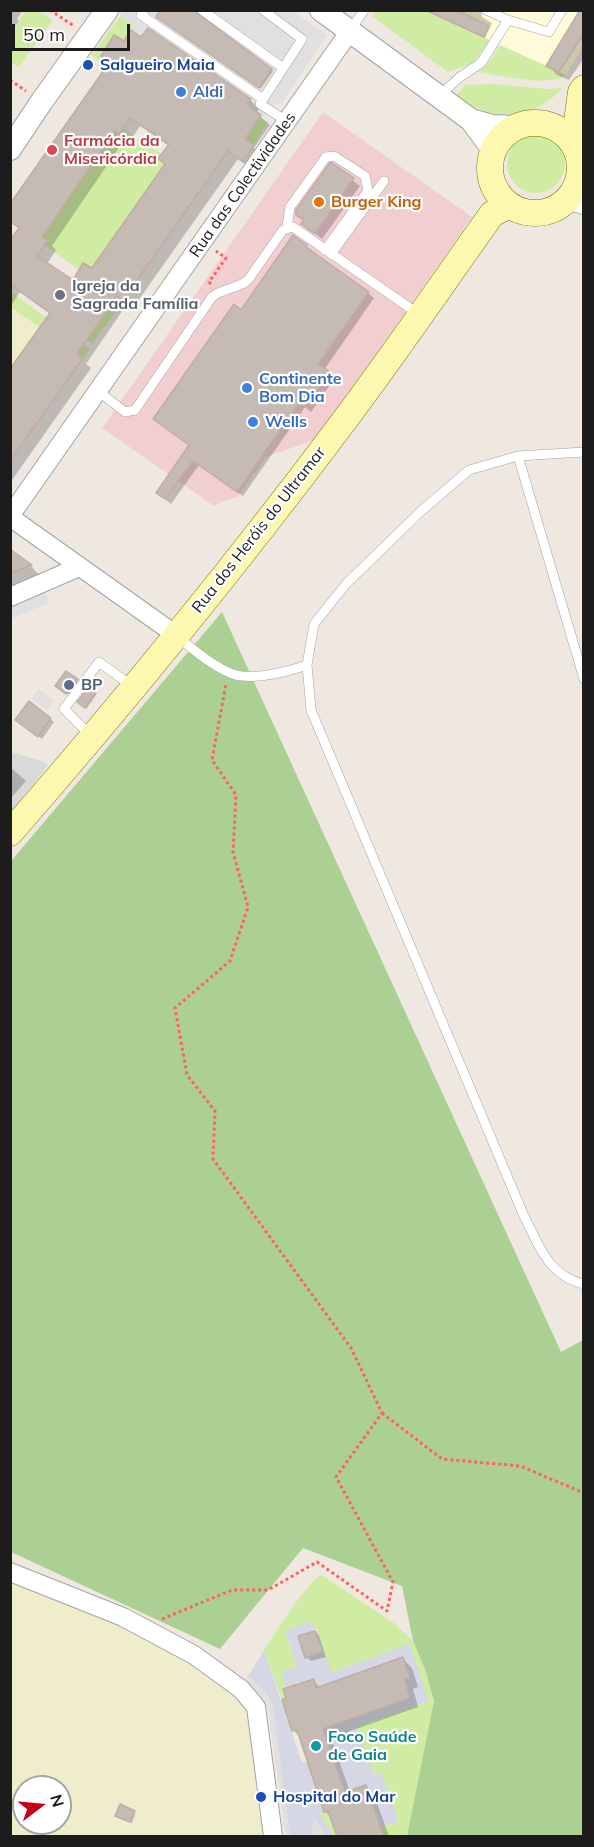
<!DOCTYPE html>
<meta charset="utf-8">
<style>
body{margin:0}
#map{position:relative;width:594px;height:1847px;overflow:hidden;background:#eee8e1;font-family:Mulish,sans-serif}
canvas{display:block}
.frame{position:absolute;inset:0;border:12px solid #1c1c1c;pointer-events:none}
.north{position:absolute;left:12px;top:1775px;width:60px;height:60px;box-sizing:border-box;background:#fff;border:2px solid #a4a4a4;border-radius:50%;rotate:74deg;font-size:16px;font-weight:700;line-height:24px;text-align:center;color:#1c1c1c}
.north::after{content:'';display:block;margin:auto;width:21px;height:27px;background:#c80017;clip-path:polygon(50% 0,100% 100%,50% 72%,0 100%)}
.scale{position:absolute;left:12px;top:24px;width:118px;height:27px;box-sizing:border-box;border:3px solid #1c1c1c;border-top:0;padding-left:8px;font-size:18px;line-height:21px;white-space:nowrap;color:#1c1c1c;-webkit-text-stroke:4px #fff;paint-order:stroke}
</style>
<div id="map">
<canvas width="594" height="1847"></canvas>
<div class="frame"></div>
<div class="north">N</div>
<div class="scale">50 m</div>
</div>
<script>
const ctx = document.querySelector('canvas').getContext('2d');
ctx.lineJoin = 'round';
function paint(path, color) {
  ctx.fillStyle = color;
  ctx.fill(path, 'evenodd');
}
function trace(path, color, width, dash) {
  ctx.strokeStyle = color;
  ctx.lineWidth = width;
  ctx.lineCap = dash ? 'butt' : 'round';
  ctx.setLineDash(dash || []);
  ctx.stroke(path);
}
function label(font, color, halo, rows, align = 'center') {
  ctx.font = font + ' Mulish,sans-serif';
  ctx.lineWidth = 4.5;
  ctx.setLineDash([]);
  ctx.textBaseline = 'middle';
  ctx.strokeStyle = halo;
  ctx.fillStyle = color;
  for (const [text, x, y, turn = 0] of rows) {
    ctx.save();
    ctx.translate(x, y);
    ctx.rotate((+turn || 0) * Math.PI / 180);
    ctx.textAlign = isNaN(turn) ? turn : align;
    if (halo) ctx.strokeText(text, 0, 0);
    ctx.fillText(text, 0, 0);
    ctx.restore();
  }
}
paint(new Path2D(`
 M11 752 45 762 48 765 11 812Z`), '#dad9d9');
paint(new Path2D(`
 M323 112 472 217 317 439 266 457 238 497 224 501 214 506 102 428Z`), '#f1cfd1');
paint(new Path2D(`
 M425 11H583V46L566 75Z`), '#fffbd9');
paint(new Path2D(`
 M11 307 40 327 11 369Z
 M10 1580 133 1630 228 1689 231 1696 245 1710 249 1720 265 1836H11ZM24 1787H60V1823H24Z`), '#efedcb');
paint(new Path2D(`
 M26 10 39 11 53 20 19 67 11 62V33Z
 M375 11H425L490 40 473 63 448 72 372 16Z
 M120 16 134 25 124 41 114 36 101 56 109 63 106 67 91 55Z
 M500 45 566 75C548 88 501 75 479 72L490 61Z
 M493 84 547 89 563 88C531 122 492 122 456 96L465 85Z
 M260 117 268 122 254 145 245 139Z
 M123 128 162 154 158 159 165 164 92 268 84 263 79 270 44 245 48 240 42 237 115 131Z
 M507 164a29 29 0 1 1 58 0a29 29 0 1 1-58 0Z
 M11 292 89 349 83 358 11 307Z
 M111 306 117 310 92 344 87 340Z
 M322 1575 395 1624 413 1641 426 1672 434 1701 407 1836H380V1835L383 1834 381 1827 399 1821 381 1772 374 1775 356 1727 429 1701 409 1645 330 1673 316 1628 285 1631 297 1667 286 1688V1698L282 1700 264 1650C275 1635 308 1579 322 1575Z
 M328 1811 337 1836H334L320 1814Z`), '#d0eca3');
paint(new Path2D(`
 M222 612 561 1352 583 1340V1836H407L434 1701 426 1672 413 1641 402 1586 303 1548 220 1649 11 1552V861Z`), '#acd093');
paint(new Path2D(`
 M124 10 293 11 327 35 280 105 276 103 264 117 241 100 243 92 238 88 229 98 131 30 134 25 120 16Z
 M45 592 49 603 11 619V606Z
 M39 689 54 701 47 711 31 698Z
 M248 1676 266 1692 273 1707 290 1836H286L268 1708 259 1694 243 1680Z
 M314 1817 327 1836H311Z`), '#e0e0e0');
paint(new Path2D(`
 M311 1621 319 1636 331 1673 409 1644 429 1701 356 1727 374 1774 381 1772 399 1821 381 1827 374 1808 359 1812 345 1792 323 1729 410 1698 405 1680 410 1678 404 1658 316 1688 314 1680 286 1688 281 1673 297 1666 285 1631Z
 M264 1650 302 1763 308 1762 324 1812 320 1814 334 1836H327L314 1817 311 1836H290L273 1707 266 1692 248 1676Z`), '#d5d7e4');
paint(new Path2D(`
 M10 10H23L17 19 19 21 12 30 10 39Z
 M449 10H481L482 17 492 23 485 38 447 20 445 18Z
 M584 10V58L569 80 557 75 548 65Z
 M159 18 271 70 273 71 261 88Z
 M110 64 250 100 259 109 256 113 270 125 254 148 262 156 253 170 238 159 133 308 127 304 86 364 91 368 10 483V371L51 314 20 292 10 307V243L20 229 10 222V206ZM140 126 169 146 160 159 166 165 92 270 74 282 47 264 56 250 52 246 125 139 129 142Z
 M332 165 360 186 322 239 303 224 305 222 297 214Z
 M306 246 374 298 324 370 334 379 311 412 305 407 243 496 199 465 171 504 158 493 191 446 155 419 242 312Z
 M10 551 31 566 40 576 10 588Z
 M77 681 78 682 69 695 57 686Z
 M89 689 96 695 87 708 79 702Z
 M50 719 54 722 42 739 21 724Z
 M10 767 26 781 10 799Z
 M315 1632 319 1636 326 1657 311 1661 307 1657Z
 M403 1659 412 1668 418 1687 413 1689 418 1707 331 1738 350 1792 366 1787 374 1795 389 1836H338L332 1818 325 1811 302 1739 293 1730 313 1681 321 1688Z
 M134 1812 135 1814 132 1823 117 1816Z`), '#0003');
const building = new Path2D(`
 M160 10H193L272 69 259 88 156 17Z
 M425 10H457L489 26 484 37Z
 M580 10H584V33L559 72 546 66Z
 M148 28 251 99 247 104 261 115 245 139 254 145 243 162 228 151 123 300 117 296 77 354 83 358 10 461V369L50 313 10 284V240L19 228 10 221V204L109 63 101 56 114 35 124 41 131 30 141 37ZM130 118 169 144 158 159 165 164 92 268 83 263 73 280 37 256 48 240 42 237 115 131 119 134Z
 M330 163H332L354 178 315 234 301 224 304 220 296 215V210Z
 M293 235 307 245 306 247 369 292 318 364 330 372 305 407 299 403 237 492 193 461 165 499 156 493 189 445 153 419 234 304 241 310Z
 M10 549 32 565 10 574Z
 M66 671 78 679 66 694 55 686Z
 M89 687 96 693 85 708 77 702Z
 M29 701 51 718 38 737 15 720Z
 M315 1631 323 1652 305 1658 298 1636Z
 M403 1657 410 1678 405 1680 410 1698 323 1729 345 1792 366 1785 383 1834 382 1836H337L328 1811 324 1812 297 1730 292 1731 282 1700 286 1698 283 1689 314 1679 316 1688Z
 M120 1804 135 1811 130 1822 115 1816Z`);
paint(building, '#c6bab4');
trace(building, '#c1aca3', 1.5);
const service = new Path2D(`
 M144 10 141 15 263 99
 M202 10 283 68
 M263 10 302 39 260 104 288 122
 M486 10 508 20
 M350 31 364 10
 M439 96 460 77 481 63 508 20 549 32 562 10
 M287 227 290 207 326 157 334 156 365 176 368 191 325 250
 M331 254 384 181
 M98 391 125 412 135 410 212 297C223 288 237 289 248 280L283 230 293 227 420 315
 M584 452 518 456 469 470 420 512 346 584 314 624 307 665 311 710 524 1216C539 1245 548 1276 584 1284
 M518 456 584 679
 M178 637C192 649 223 675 242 676 264 678 286 672 307 665
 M90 735 64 709 99 662 132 686`);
const minor = new Path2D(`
 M580 173 584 178
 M567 200 584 205
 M10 516 350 31
 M10 517 176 635
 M10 597 79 567
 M10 1572 123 1617 194 1655 241 1689 256 1707 273 1836`);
const tertiary = new Path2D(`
 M321 10 471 120 493 150
 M471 120 493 126 515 127
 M10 149 42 101 107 10`);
const secondary = new Path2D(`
 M490 168a45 45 0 1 1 90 0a45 45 0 1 1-90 0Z
 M574 144 581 92 584 88
 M10 833C125 701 236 565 341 425 393 356 442 284 492 214L509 205`);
trace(service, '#a3a3a3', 10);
trace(minor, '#a3a3a3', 20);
trace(tertiary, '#a3a3a3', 24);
trace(secondary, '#767500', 27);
trace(new Path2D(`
 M50 10 74 26
 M10 80 26 91
 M211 284 209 282 226 258 216 251
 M382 1413 442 1459 520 1466 584 1493
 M162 1619 232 1590H268L317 1562 387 1611 393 1582 336 1477 382 1413 351 1348 213 1159 215 1111 187 1075 175 1008 230 961 248 907 233 852 236 795 212 760 226 684`), '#ff6163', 3, [3, 3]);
trace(service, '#fff', 9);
trace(minor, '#fff', 18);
trace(tertiary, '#fff', 22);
trace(secondary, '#fdf8b0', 26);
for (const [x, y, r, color] of [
 [88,65,6,"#1a4fb4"],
 [181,92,6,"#3f7fe0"],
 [52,150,6,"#e0444e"],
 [319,202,6,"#e8710a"],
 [60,295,6,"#6b7280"],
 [247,388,6,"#3f7fe0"],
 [253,422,6,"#3f7fe0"],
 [69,685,6,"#5c6f8a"],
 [316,1746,6,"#0f9aa8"],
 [261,1797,6,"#1a4fb4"]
]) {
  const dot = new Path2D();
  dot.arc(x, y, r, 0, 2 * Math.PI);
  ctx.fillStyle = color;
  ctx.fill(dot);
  trace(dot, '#fff', 2);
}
label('bold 16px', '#164399', '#fff', [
 ["Salgueiro Maia",100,65],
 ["Hospital do Mar",273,1797]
], 'left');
label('bold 16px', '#366cbe', '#fff', [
 ["Aldi",193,92],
 ["Continente",259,379],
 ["Bom Dia",259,397],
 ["Wells",265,422]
], 'left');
label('bold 16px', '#be3a42', '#fff', [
 ["Farmácia da",64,141],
 ["Misericórdia",64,159]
], 'left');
label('16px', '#1c1c1c', '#fff', [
 ["Rua das Colectividades",243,185,-55],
 ["Rua dos Heróis do Ultramar",259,530,-52]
]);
label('bold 16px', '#c56008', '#fff', [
 ["Burger King",331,202]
], 'left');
label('bold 16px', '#5b616d', '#fff', [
 ["Igreja da",72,286],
 ["Sagrada Família",72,304]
], 'left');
label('bold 16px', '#4e5e75', '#fff', [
 ["BP",81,685]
], 'left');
label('bold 16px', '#0d838f', '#fff', [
 ["Foco Saúde",328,1737],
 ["de Gaia",328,1755]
], 'left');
</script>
